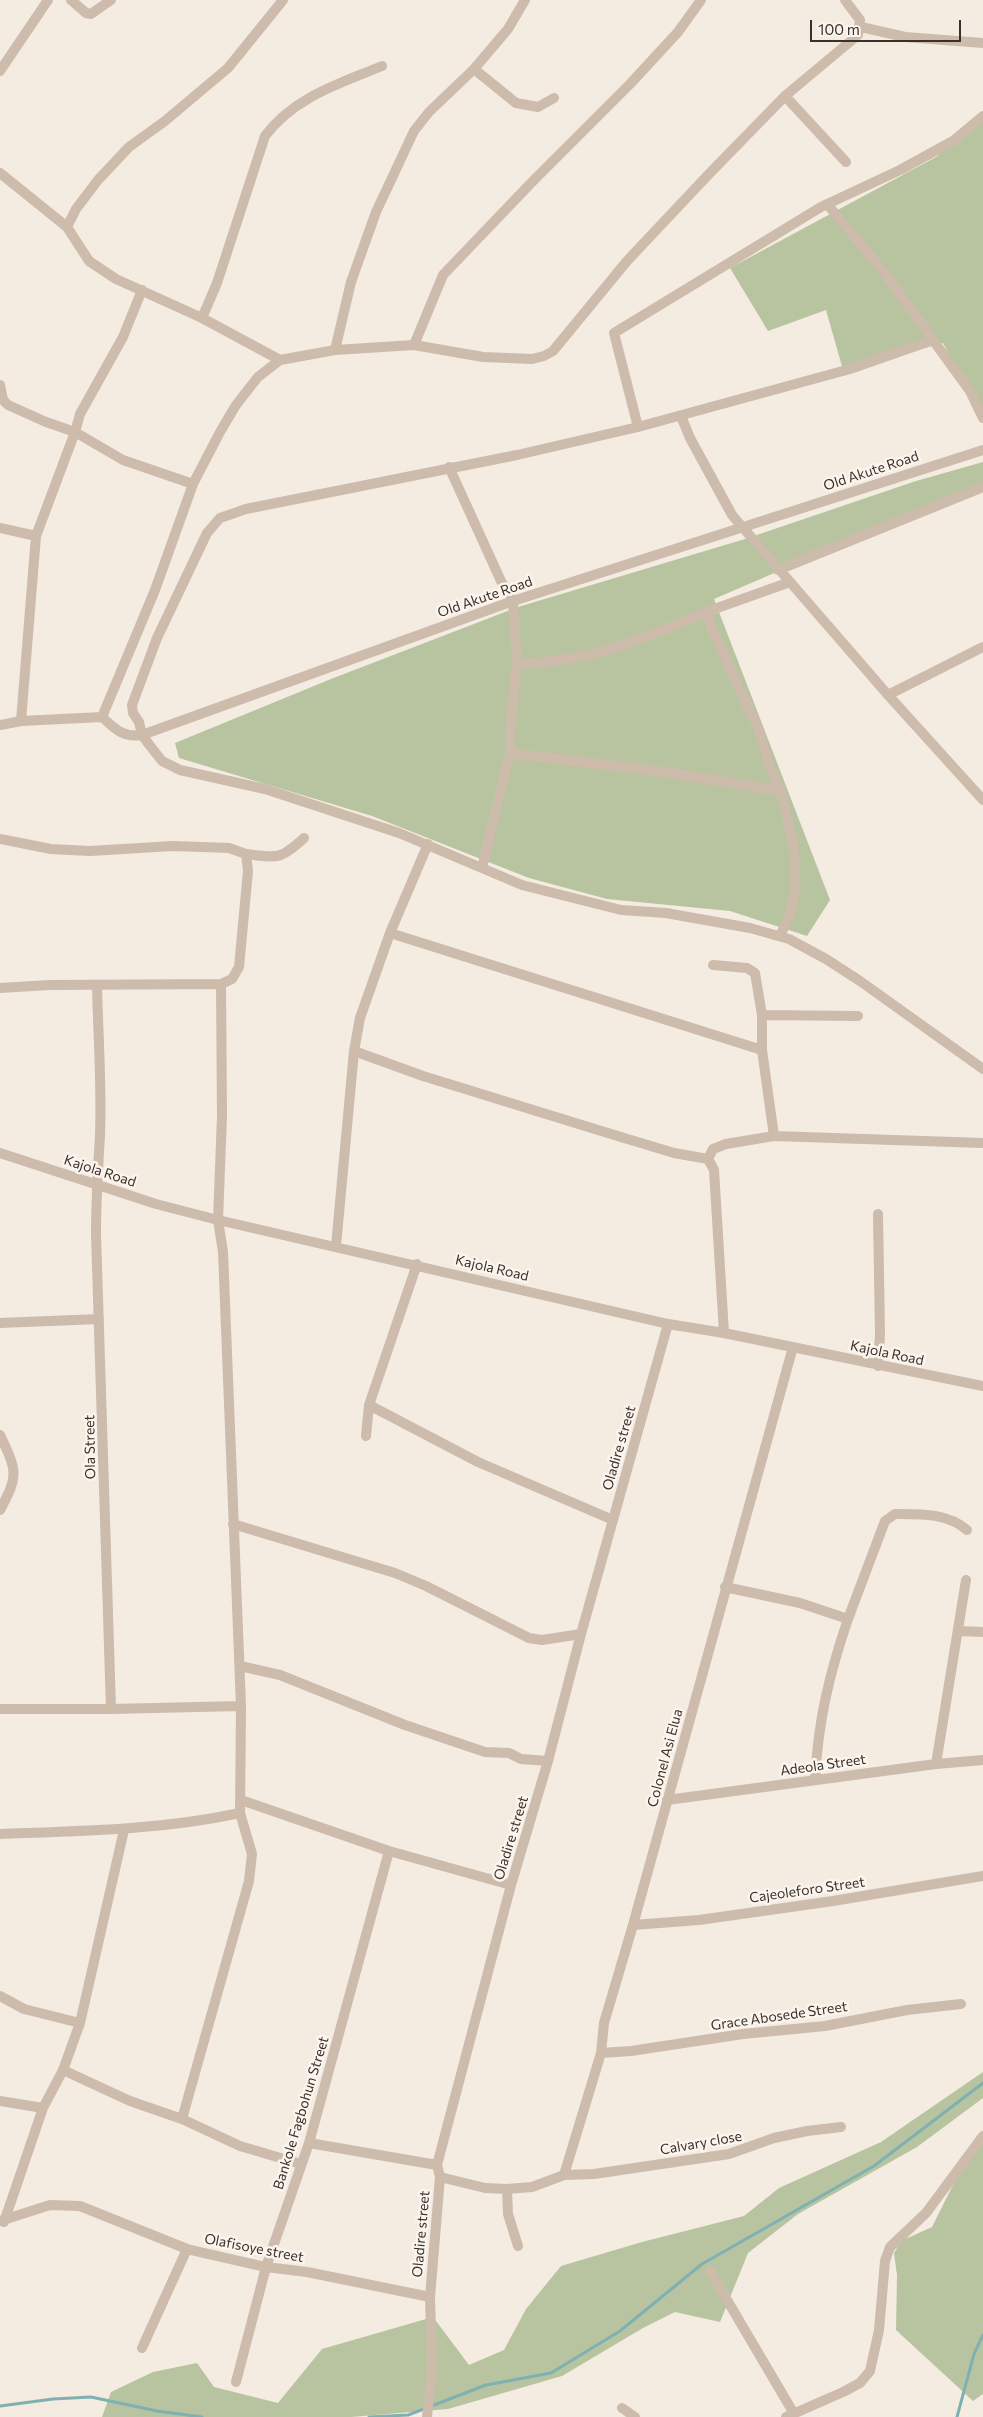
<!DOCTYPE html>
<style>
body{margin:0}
#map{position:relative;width:983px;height:2417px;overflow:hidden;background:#f4ebe1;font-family:Commissioner,sans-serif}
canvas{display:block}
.scale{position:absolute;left:810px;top:20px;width:151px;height:22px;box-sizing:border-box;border:2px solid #3b302b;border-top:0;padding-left:6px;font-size:15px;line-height:18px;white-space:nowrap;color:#3b302b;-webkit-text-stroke:4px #fbf5ee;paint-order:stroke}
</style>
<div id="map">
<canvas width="983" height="2417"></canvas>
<div class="scale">100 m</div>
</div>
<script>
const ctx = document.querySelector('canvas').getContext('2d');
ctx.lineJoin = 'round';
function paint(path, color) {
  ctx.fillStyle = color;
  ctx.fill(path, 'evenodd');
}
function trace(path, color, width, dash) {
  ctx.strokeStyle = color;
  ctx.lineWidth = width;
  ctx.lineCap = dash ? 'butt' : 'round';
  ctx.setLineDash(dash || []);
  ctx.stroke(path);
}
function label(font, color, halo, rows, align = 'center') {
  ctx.font = font + ' Commissioner,sans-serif';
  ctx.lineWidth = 5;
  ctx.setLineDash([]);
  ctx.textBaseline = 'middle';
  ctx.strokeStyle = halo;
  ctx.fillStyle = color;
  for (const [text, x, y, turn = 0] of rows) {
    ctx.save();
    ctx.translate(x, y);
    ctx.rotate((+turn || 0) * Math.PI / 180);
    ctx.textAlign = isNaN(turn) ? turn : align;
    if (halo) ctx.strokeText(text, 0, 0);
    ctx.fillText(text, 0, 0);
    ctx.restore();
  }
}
paint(new Path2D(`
 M983 117V419L943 343 843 370 826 310 768 331 730 268 936 157Z
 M983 462V483L714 599 830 900 807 936 730 911 607 899 529 878 372 816 179 758 175 743 331 679 518 607 745 539 916 481Z
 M983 2072V2098L917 2147 798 2214 748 2253 720 2322 675 2312 643 2328 562 2376 448 2409 351 2417H102L111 2392 153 2372 197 2363 214 2387 278 2403 322 2349 433 2317 469 2365 504 2350 526 2309 561 2266 642 2242 744 2216 779 2188 881 2142Z
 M983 2138V2394L973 2401 896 2330 897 2275 894 2253 901 2241 932 2227 958 2175Z`), '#b8c4a0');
trace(new Path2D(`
 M0 2406 53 2399 91 2397 157 2411 202 2417
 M369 2417 408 2415 486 2385 551 2373 620 2331 702 2264 874 2166 983 2083
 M957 2417 974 2354 983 2335`), '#7fb0b2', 3);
trace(new Path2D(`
 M71 0 86 13 91 14 111 0
 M861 27 905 37 983 43
 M474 69 516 103 538 107 554 98
 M0 71 48 0
 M785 96 846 162
 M0 173 67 227
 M827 204 884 272 933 340
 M142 290 123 337 80 414 75 432 123 460 193 484
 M202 318 217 283 265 136C294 97 339 84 382 66
 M414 345 443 275 532 182 631 83 678 32 701 0
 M335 350 351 282 376 212 414 131 429 112 474 69 508 29 525 0
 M280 360 202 318 116 279 89 261 67 227 76 209 98 180 129 147 165 121 228 68 283 0
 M0 385 3 400 8 405 46 422 75 432 36 536 21 721
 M681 416 690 438 732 515 888 695 983 800
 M983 418 970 391 933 340 850 369 638 427 517 455 246 509 220 518 207 533 157 638 132 705 133 713 139 722 142 735 151 747 162 761 180 770 265 789 399 833 522 885 621 910 666 913 750 928 789 939 826 959 860 981 983 1069
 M638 427 614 333 821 207 900 170 953 141 983 116
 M449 467 501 581 513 601 517 663
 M0 528 36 536
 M778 570 983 487
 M888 695 983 647
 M102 717 155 590 193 484 220 432 236 405 258 377 280 360 335 350 414 345 483 357 532 359 544 356 553 351 627 261 708 175 785 96 858 35 860 20 845 0
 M0 725 21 721 102 717C115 729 123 738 142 735L513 601 983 450
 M510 753 665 772 781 791
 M0 839 51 849 90 851 173 846 229 848 246 854 248 871 239 967 232 979 221 984 222 1116 218 1220 223 1252 241 1706 240 1813
 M246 854C278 858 280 860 304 838
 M482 868 510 753V728L517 663C584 664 646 638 706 612
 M390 933 762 1050
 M780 936 790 915 796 885 793 842 781 791 768 762 760 733 712 629 706 612 790 582
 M713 965 747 968 755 973 762 1015
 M97 985C98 1035 102 1085 100 1135 98 1168 96 1201 96 1234L111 1709
 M0 988 49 985 221 984
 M354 1051 423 1076 611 1134 674 1153 708 1159
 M774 1136 762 1050V1015L858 1016
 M0 1153 156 1204 218 1220 668 1324 724 1333 983 1386
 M878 1214 880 1334 878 1366
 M336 1246 354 1051 360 1018 390 933 428 844
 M0 1323 99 1319
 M724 1333 714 1170 708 1159 713 1149 726 1144 774 1136 983 1143
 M369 1405 478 1462 613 1520
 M0 1435C17 1471 19 1475 0 1510
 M366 1436 369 1405 417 1264
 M233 1524 395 1573 426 1586 529 1638 542 1640 581 1634
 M725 1587 800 1603 848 1619C829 1675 818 1721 815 1780
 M848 1619 885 1521 895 1514C921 1514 947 1513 967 1530
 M958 1631 983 1632
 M240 1666 280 1675 405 1725 485 1752 509 1753 521 1759 548 1761
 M0 1709H111L241 1706
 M936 1764 966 1580
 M241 1800 389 1851 511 1885
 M667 1800 936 1764 983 1760
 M0 1834C81 1831 161 1830 240 1813L252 1854 249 1881 182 2119 130 2101 63 2070 80 2023 124 1830
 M633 1925 699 1920 833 1901 983 1876
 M0 1996 24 2009 80 2023
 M601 2053 631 2051 743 2034 825 2026 907 2010 961 2004
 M0 2101 43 2108
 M182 2119 240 2146 301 2164
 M309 2143 437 2165
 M564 2175 601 2053 604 2023 633 1925 793 1347
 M440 2177 485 2188 507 2189 532 2187 564 2175 594 2174 729 2154 774 2138 807 2131 841 2127
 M507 2189 508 2214 518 2246
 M0 2221 50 2205 80 2206 187 2249 266 2267 307 2272 430 2297
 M4 2222 43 2108 63 2070
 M710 2271 793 2412
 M142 2348 187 2249
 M236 2382 266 2267 309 2143 389 1851
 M622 2408 635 2417
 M427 2417 432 2368 430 2297 440 2177 437 2165 511 1885 548 1761 581 1634 668 1324
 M786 2417 843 2392 860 2383 870 2371 879 2330 885 2261 890 2247 926 2213 983 2136`), '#cdbbac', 10);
label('14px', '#3b302b', '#fbf5ee', [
 ["Old Akute Road",871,471,-18],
 ["Old Akute Road",485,597,-19],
 ["Kajola Road",100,1171,18],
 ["Kajola Road",492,1268,13],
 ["Kajola Road",887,1353,12],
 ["Ola Street",90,1447,-91],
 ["Oladire street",619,1448,-74],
 ["Colonel Asi Elua",665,1758,-75],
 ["Adeola Street",823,1765,-8],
 ["Oladire street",511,1838,-73],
 ["Cajeoleforo Street",807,1890,-8],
 ["Grace Abosede Street",779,2016,-8],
 ["Bankole Fagbohun Street",301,2113,-73],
 ["Calvary close",701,2143,-10],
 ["Oladire street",421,2234,-85],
 ["Olafisoye street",254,2248,11]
]);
</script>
